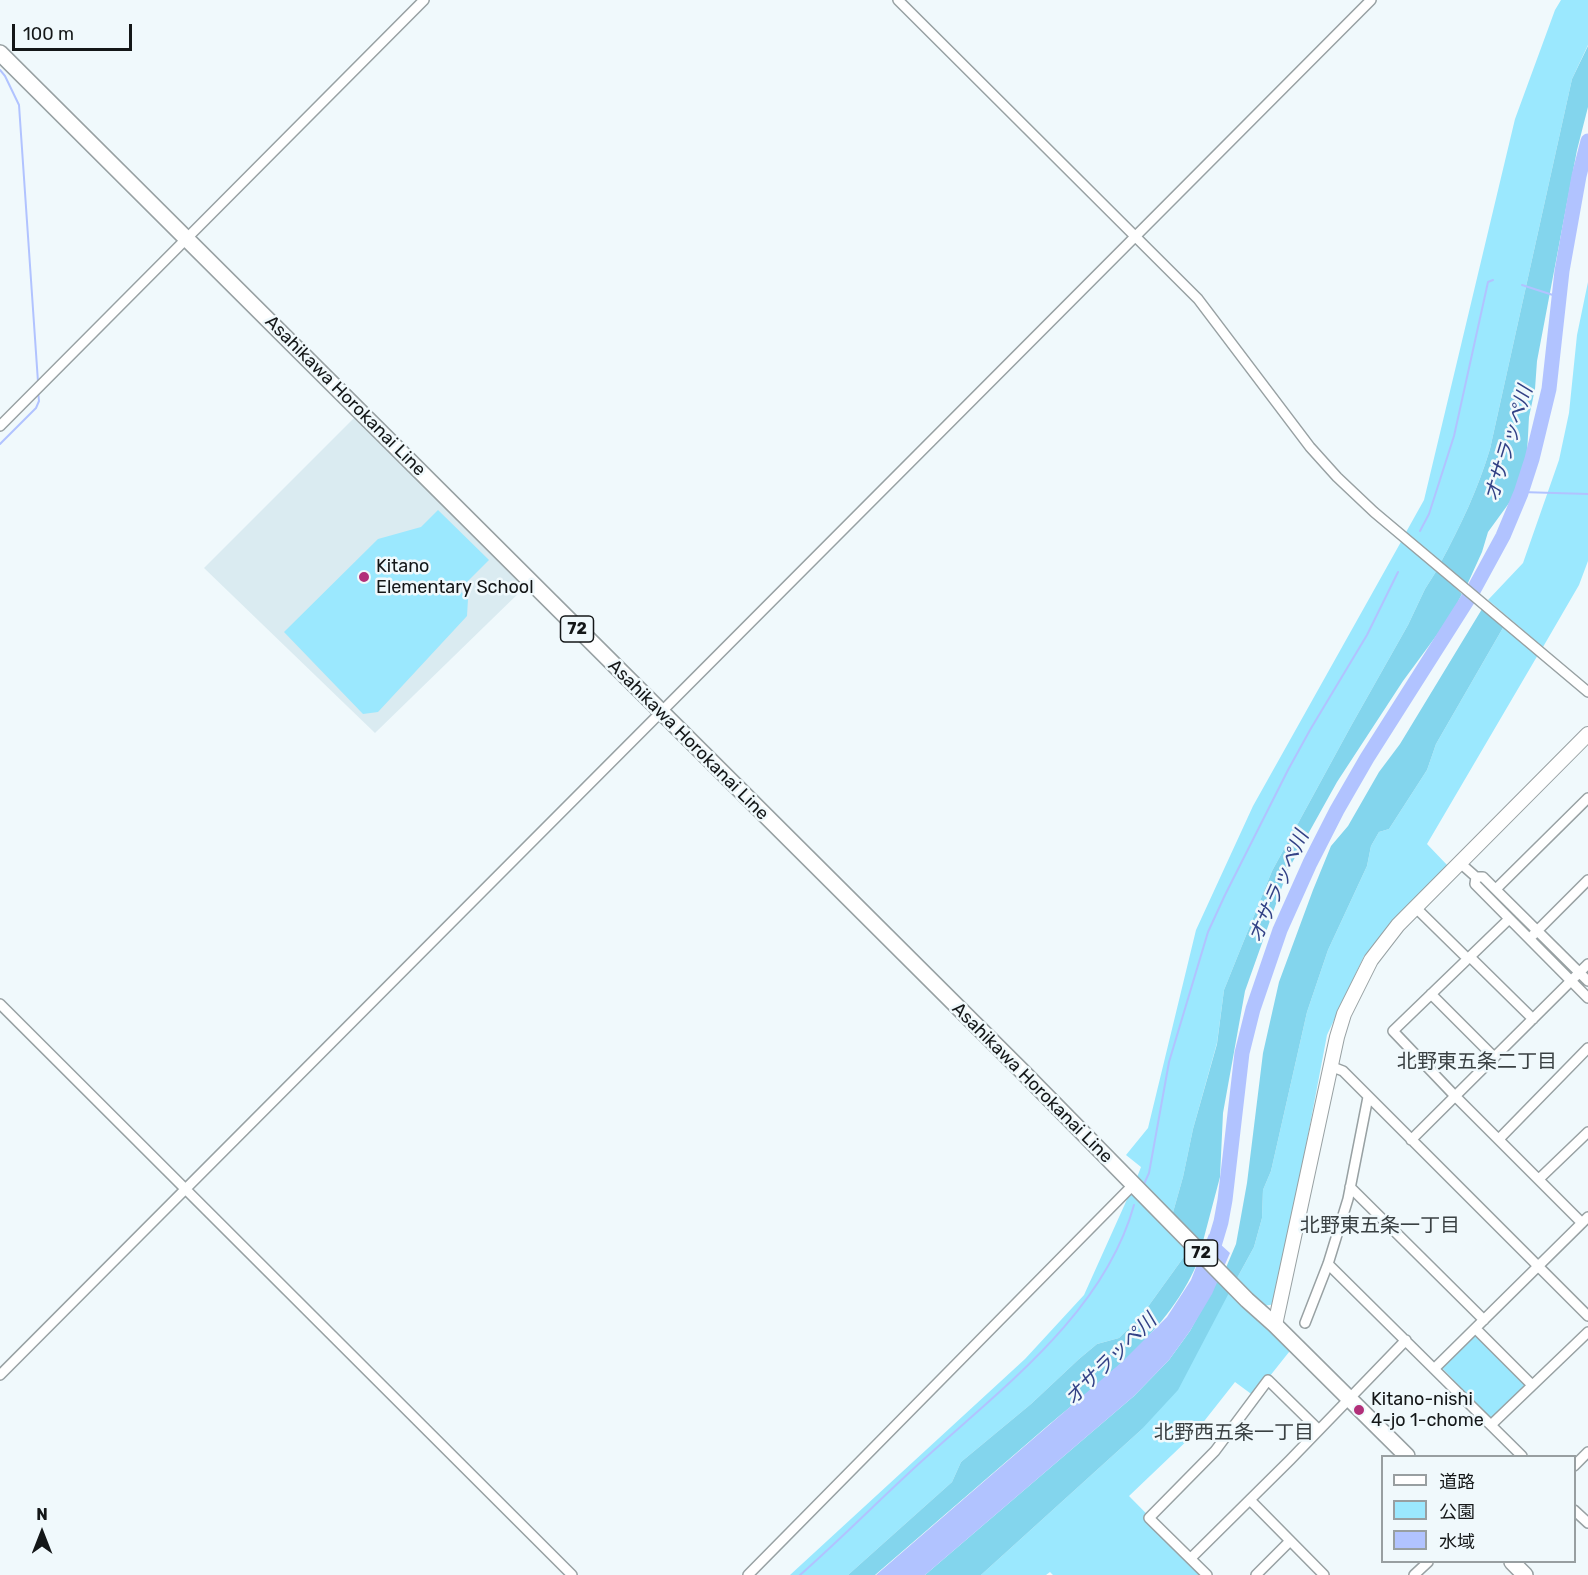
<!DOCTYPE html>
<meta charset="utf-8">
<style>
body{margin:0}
#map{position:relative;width:1588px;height:1575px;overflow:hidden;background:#f0f9fc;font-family:Rubik,"Noto Sans JP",sans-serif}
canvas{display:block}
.legend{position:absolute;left:1381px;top:1455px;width:195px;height:108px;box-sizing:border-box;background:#f0f9fc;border:2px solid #989fa1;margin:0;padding:8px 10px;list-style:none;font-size:18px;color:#141718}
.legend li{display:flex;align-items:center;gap:12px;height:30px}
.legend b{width:30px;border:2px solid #989fa1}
.north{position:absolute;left:12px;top:1503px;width:60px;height:60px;-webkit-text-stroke:4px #f0f9fc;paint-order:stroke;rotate:0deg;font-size:16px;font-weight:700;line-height:24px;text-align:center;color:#141718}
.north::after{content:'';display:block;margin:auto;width:21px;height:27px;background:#141718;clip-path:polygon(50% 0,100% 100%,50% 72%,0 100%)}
.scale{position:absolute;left:12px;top:24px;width:120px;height:27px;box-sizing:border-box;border:3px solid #141718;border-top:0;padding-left:8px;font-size:18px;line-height:21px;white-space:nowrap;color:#141718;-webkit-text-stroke:4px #f0f9fc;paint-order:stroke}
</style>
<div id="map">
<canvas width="1588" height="1575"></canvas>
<ul class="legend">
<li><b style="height:8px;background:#fff"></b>道路</li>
<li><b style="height:16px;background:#9be8fe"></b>公園</li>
<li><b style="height:16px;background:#b1c3ff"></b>水域</li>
</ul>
<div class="north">N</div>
<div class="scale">100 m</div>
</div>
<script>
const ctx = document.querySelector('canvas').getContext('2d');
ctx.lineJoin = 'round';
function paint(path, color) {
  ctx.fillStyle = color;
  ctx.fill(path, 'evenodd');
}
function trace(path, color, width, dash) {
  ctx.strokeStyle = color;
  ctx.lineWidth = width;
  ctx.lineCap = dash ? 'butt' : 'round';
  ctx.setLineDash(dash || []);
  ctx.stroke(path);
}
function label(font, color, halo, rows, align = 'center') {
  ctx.font = font + ' Rubik,"Noto Sans JP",sans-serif';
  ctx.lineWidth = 5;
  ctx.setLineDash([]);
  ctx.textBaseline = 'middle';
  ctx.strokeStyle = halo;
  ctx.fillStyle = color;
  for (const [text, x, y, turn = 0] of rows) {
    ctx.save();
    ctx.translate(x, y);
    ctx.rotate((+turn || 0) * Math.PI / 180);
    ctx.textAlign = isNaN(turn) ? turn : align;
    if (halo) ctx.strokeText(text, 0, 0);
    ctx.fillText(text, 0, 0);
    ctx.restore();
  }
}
paint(new Path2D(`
 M355 417 525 587 375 733 204 568Z`), '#daebf1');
paint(new Path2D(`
 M1561 0H1588V45L1572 79 1490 449C1478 489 1461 525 1441 562L1405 534 1424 500 1515 119 1555 10Z
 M1588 282V561L1579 585 1543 647 1488 600 1523 563 1559 460 1569 413 1577 335Z
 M438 510 489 560 459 590 468 599 467 616 378 712 363 714 284 632 378 539 421 527Z
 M1402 540 1437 570 1425 589 1408 625 1351 726 1272 871 1224 990 1217 1043 1193 1129 1183 1177 1172 1216 1136 1180 1141 1167 1126 1155 1148 1128 1196 930 1253 806Z
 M1504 626 1539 653 1427 844 1448 866 1364 956 1327 1035 1276 1304 1263 1306 1236 1280 1254 1247 1262 1218 1263 1190 1271 1171 1307 1012 1328 950 1367 866 1371 846 1379 832 1389 829 1427 770 1436 744Z
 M1133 1186 1191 1247 1142 1315 1119 1338 1097 1344 1079 1359 1031 1404 961 1462 952 1482 848 1575H790L1025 1359 1084 1295Z
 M1231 1289 1293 1347 1254 1396 1235 1382 1194 1434 1129 1496 1207 1575H1053L1050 1572 1046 1575H981L1141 1430Z
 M1476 1333 1527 1387 1492 1420 1441 1367Z`), '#9be8fe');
paint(new Path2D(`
 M1588 46V107L1577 150 1537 361 1535 389 1529 417 1527 454 1512 499 1488 532 1482 552 1467 585 1441 562C1461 525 1478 489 1490 449L1572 79Z
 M1437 570 1462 594 1450 617 1403 681 1337 782 1288 870 1245 991 1223 1113 1220 1177 1202 1245 1172 1216 1183 1177 1193 1129 1217 1044 1224 990 1272 871 1351 726 1408 625 1425 589Z
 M1482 609 1504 626 1436 744 1427 770 1389 829 1379 832 1371 846 1367 866 1328 950 1307 1012 1271 1171 1263 1190 1262 1218 1254 1247 1236 1280 1225 1270 1236 1244 1247 1183 1263 1053 1279 982 1313 890 1331 846 1348 826 1379 772 1400 744Z
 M1191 1247 1200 1256C1171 1333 1097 1383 1037 1435 983 1482 929 1528 875 1575H848L952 1482 961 1462 1031 1404 1079 1359 1097 1344 1119 1338 1142 1315Z
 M1219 1277 1231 1289 1178 1390 1141 1430 981 1575H925L1134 1396 1169 1360 1190 1331Z`), '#83d5ed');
paint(new Path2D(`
 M1209 1234 1230 1253 1212 1294 1190 1331 1169 1360 1134 1396 925 1575H876L1123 1361 1167 1317 1191 1280Z`), '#b1c3ff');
trace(new Path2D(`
 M0 70 5 76 19 105 38 382
 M1522 285 1559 297
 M0 444 36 408 39 401 38 391
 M1521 492 1588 494
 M1420 531 1429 514 1454 436 1488 282 1493 280
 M1144 1184 1149 1173 1169 1062 1208 932 1225 895 1288 770 1310 730 1367 635 1398 572
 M800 1575C842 1538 881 1498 923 1460 1002 1388 1104 1313 1134 1205`), '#b1c3ff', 2);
trace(new Path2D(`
 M1210 1259 1221 1222 1225 1200 1242 1053 1253 1009 1280 930 1310 863 1337 810 1367 758 1473 591 1503 536 1521 493 1532 459 1549 389 1562 271 1579 176 1588 141`), '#b1c3ff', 15);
const street = new Path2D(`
 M898 0 1198 299 1310 447 1337 477 1374 512 1588 692
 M0 426 424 0
 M1459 862 1476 877 1475 884 1588 998
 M1476 877H1483L1588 981
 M1496 889 1588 798
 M1415 907 1468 959
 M1509 919 1393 1031 1455 1096 1582 1223
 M1533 935 1588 880
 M1470 957 1533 1019
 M1431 994 1494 1057
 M0 1004 572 1575
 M1330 1066 1343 1071 1588 1316
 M1499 1139 1588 1048
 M1411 1140 1588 964
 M1539 1179 1588 1132
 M1350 1187 1484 1320
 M1328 1264 1522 1456
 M1305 1323 1328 1264 1348 1199 1368 1097
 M1476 1329 1532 1385
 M1434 1369 1588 1217
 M0 1375 1371 0
 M1491 1425 1588 1332
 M1574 1466 1588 1452
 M1250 1500 1324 1575
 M1574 1510 1588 1523
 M1191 1558 1290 1460 1406 1340
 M748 1575 1133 1185
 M1207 1575 1149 1518 1215 1451 1268 1380 1319 1430
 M1256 1575 1290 1541
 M1414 1575 1428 1562`);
const secondary = new Path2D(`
 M1275 1325 1337 1037 1344 1014 1371 960 1398 925 1588 734`);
const primary = new Path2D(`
 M0 53 1021 1070 1247 1300 1275 1325 1407 1456
 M1512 1562 1525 1575`);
trace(street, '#98a1a3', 12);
trace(secondary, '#98a1a3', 16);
trace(primary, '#98a1a3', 18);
trace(street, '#fff', 9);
trace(secondary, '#fff', 14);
trace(primary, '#fff', 15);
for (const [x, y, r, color] of [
 [364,577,6,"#b22f79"],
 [1359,1410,6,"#b22f79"]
]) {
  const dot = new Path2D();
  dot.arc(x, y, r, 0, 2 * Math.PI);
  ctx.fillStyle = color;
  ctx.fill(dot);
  trace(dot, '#f0f9fc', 2);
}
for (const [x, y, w] of [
 [577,629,33],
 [1201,1253,33]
]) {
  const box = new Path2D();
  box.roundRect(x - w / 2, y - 13, w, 26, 4.5);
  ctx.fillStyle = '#f0f9fc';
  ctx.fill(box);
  trace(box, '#141718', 1.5);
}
label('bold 16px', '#141718', null, [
 ["72",577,629],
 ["72",1201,1253]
]);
label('18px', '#141718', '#f0f9fc', [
 ["Asahikawa Horokanai Line",345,396,45],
 ["Asahikawa Horokanai Line",688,740,45],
 ["Asahikawa Horokanai Line",1032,1083,45]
]);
label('18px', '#141718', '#f0f9fc', [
 ["Kitano",376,567],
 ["Elementary School",376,588],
 ["Kitano-nishi",1371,1400],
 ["4-jo 1-chome",1371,1421]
], 'left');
label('italic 20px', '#324186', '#f0f9fc', [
 ["オサラッペ川",1509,444,-73],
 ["オサラッペ川",1279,887,-66],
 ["オサラッペ川",1111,1360,-45]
]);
label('20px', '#3a4143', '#f0f9fc', [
 ["北野東五条二丁目",1477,1062],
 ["北野東五条一丁目",1380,1226],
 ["北野西五条一丁目",1234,1433]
]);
</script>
